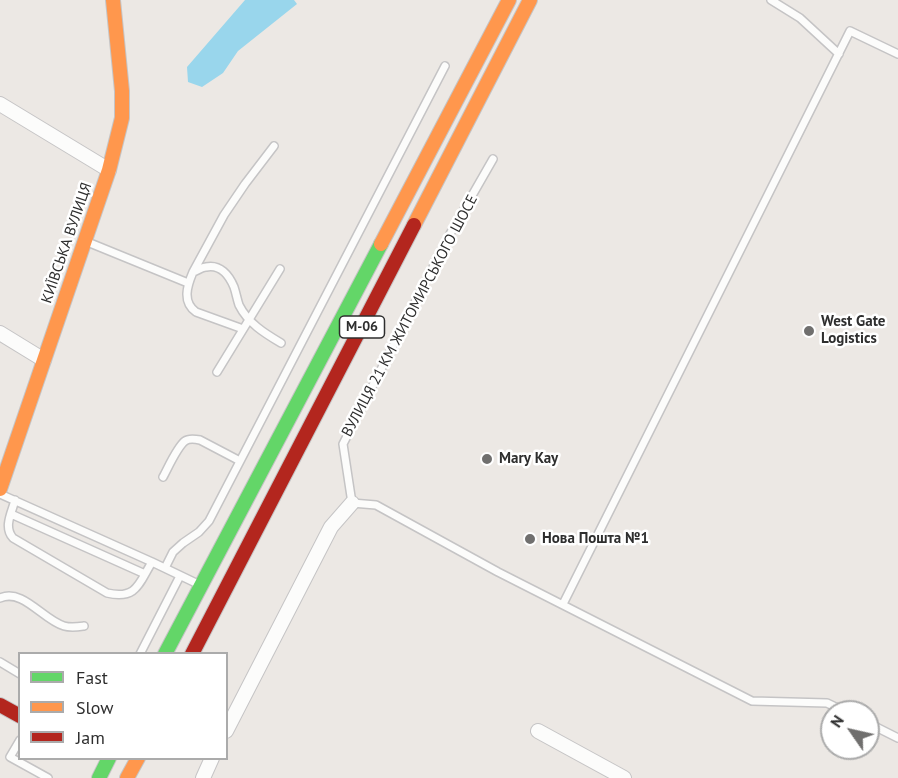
<!DOCTYPE html>
<meta charset="utf-8">
<style>
body{margin:0}
#map{position:relative;width:898px;height:778px;overflow:hidden;background:#ece8e4;font-family:"PT Sans",sans-serif}
canvas{display:block}
.legend{position:absolute;left:18px;top:652px;width:210px;height:108px;box-sizing:border-box;background:#fff;border:2px solid #ababab;margin:0;padding:8px 10px;list-style:none;font-size:18px;color:#2e2e2e}
.legend li{display:flex;align-items:center;gap:12px;height:30px}
.legend b{width:30px;border:2px solid #ababab}
.north{position:absolute;left:820px;top:700px;width:60px;height:60px;box-sizing:border-box;background:#fff;border:2px solid #ababab;border-radius:50%;rotate:304deg;font-size:16px;font-weight:700;line-height:24px;text-align:center;color:#2e2e2e}
.north::after{content:'';display:block;margin:auto;width:21px;height:27px;background:#706f6e;clip-path:polygon(50% 0,100% 100%,50% 72%,0 100%)}
</style>
<div id="map">
<canvas width="898" height="778"></canvas>
<ul class="legend">
<li><b style="height:8px;background:#63d668"></b>Fast</li>
<li><b style="height:8px;background:#ff974d"></b>Slow</li>
<li><b style="height:8px;background:#b3261e"></b>Jam</li>
</ul>
<div class="north">N</div>
</div>
<script>
const ctx = document.querySelector('canvas').getContext('2d');
ctx.lineJoin = 'round';
function paint(path, color) {
  ctx.fillStyle = color;
  ctx.fill(path, 'evenodd');
}
function trace(path, color, width, dash) {
  ctx.strokeStyle = color;
  ctx.lineWidth = width;
  ctx.lineCap = dash ? 'butt' : 'round';
  ctx.setLineDash(dash || []);
  ctx.stroke(path);
}
function label(font, color, halo, rows, align = 'center') {
  ctx.font = font + ' "PT Sans",sans-serif';
  ctx.lineWidth = 5;
  ctx.setLineDash([]);
  ctx.textBaseline = 'middle';
  ctx.strokeStyle = halo;
  ctx.fillStyle = color;
  for (const [text, x, y, turn = 0] of rows) {
    ctx.save();
    ctx.translate(x, y);
    ctx.rotate((+turn || 0) * Math.PI / 180);
    ctx.textAlign = isNaN(turn) ? turn : align;
    if (halo) ctx.strokeText(text, 0, 0);
    ctx.fillText(text, 0, 0);
    ctx.restore();
  }
}
paint(new Path2D(`
 M245 0H294L297 4 238 51 223 73 202 87 188 82 187 67Z`), '#99d6ec');
const lane = new Path2D(`
 M771 0 800 18 839 54
 M493 159 450 234 343 444 352 503 376 505 498 572 752 701 827 703 846 712
 M85 241 188 283
 M193 272 224 215 245 184 274 146
 M243 329 196 312C182 302 187 286 193 272 197 271 202 267 206 267 220 264 229 275 234 287 236 293 237 299 239 305 248 323 264 333 281 343
 M217 372 280 269
 M163 477C168 468 177 447 185 441 189 438 195 439 200 440L240 461
 M0 494 152 562 198 584
 M15 500C12 512 3 527 13 538L107 593C137 600 139 583 152 562
 M11 514 145 574
 M165 568 173 552 183 543 199 532 209 521 445 66
 M0 598C23 588 43 620 64 626 71 628 77 627 84 626
 M563 604 850 31 898 54
 M140 654 180 576
 M0 662 20 674
 M868 723 898 738
 M20 740 10 757 48 778`);
const street = new Path2D(`
 M0 104 109 170
 M0 333 44 360
 M226 731 331 527 352 503
 M538 731 624 778
 M203 778 212 758`);
const fast = new Path2D(`
 M165 654 381 244
 M99 778 109 758`);
const slow = new Path2D(`
 M414 225 530 0
 M381 244 509 0
 M0 489 109 170 122 118V91L113 0
 M127 778 138 758`);
const jam = new Path2D(`
 M192 654 414 225
 M0 705 20 716`);
trace(lane, '#c5c4c5', 10);
trace(street, '#c5c4c5', 16);
trace(fast, '#c5c4c5', 16);
trace(slow, '#c5c4c5', 16);
trace(jam, '#c5c4c5', 16);
trace(lane, '#fcfcfb', 7);
trace(street, '#fcfcfb', 14);
trace(fast, '#63d668', 14);
trace(slow, '#ff974d', 14);
trace(jam, '#b3261e', 14);
for (const [x, y, r, color] of [
 [809,331,6,"#706f6e"],
 [487,459,6,"#706f6e"],
 [530,539,6,"#706f6e"]
]) {
  const dot = new Path2D();
  dot.arc(x, y, r, 0, 2 * Math.PI);
  ctx.fillStyle = color;
  ctx.fill(dot);
  trace(dot, '#fff', 2);
}
for (const [x, y, w] of [
 [362,327,45]
]) {
  const box = new Path2D();
  box.roundRect(x - w / 2, y - 11, w, 22, 4.5);
  ctx.fillStyle = '#fff';
  ctx.fill(box);
  trace(box, '#2e2e2e', 1.5);
}
label('bold 14px', '#2e2e2e', null, [
 ["М-06",362,327]
]);
label('15px', '#2e2e2e', '#fff', [
 ["КИЇВСЬКА ВУЛИЦЯ",67,243,-71],
 ["ВУЛИЦЯ 21 КМ ЖИТОМИРСЬКОГО ШОСЕ",410,316,-62]
]);
label('bold 15px', '#2e2e2e', '#fff', [
 ["West Gate",821,322],
 ["Logistics",821,339],
 ["Mary Kay",499,459],
 ["Нова Пошта №1",542,539]
], 'left');
</script>
